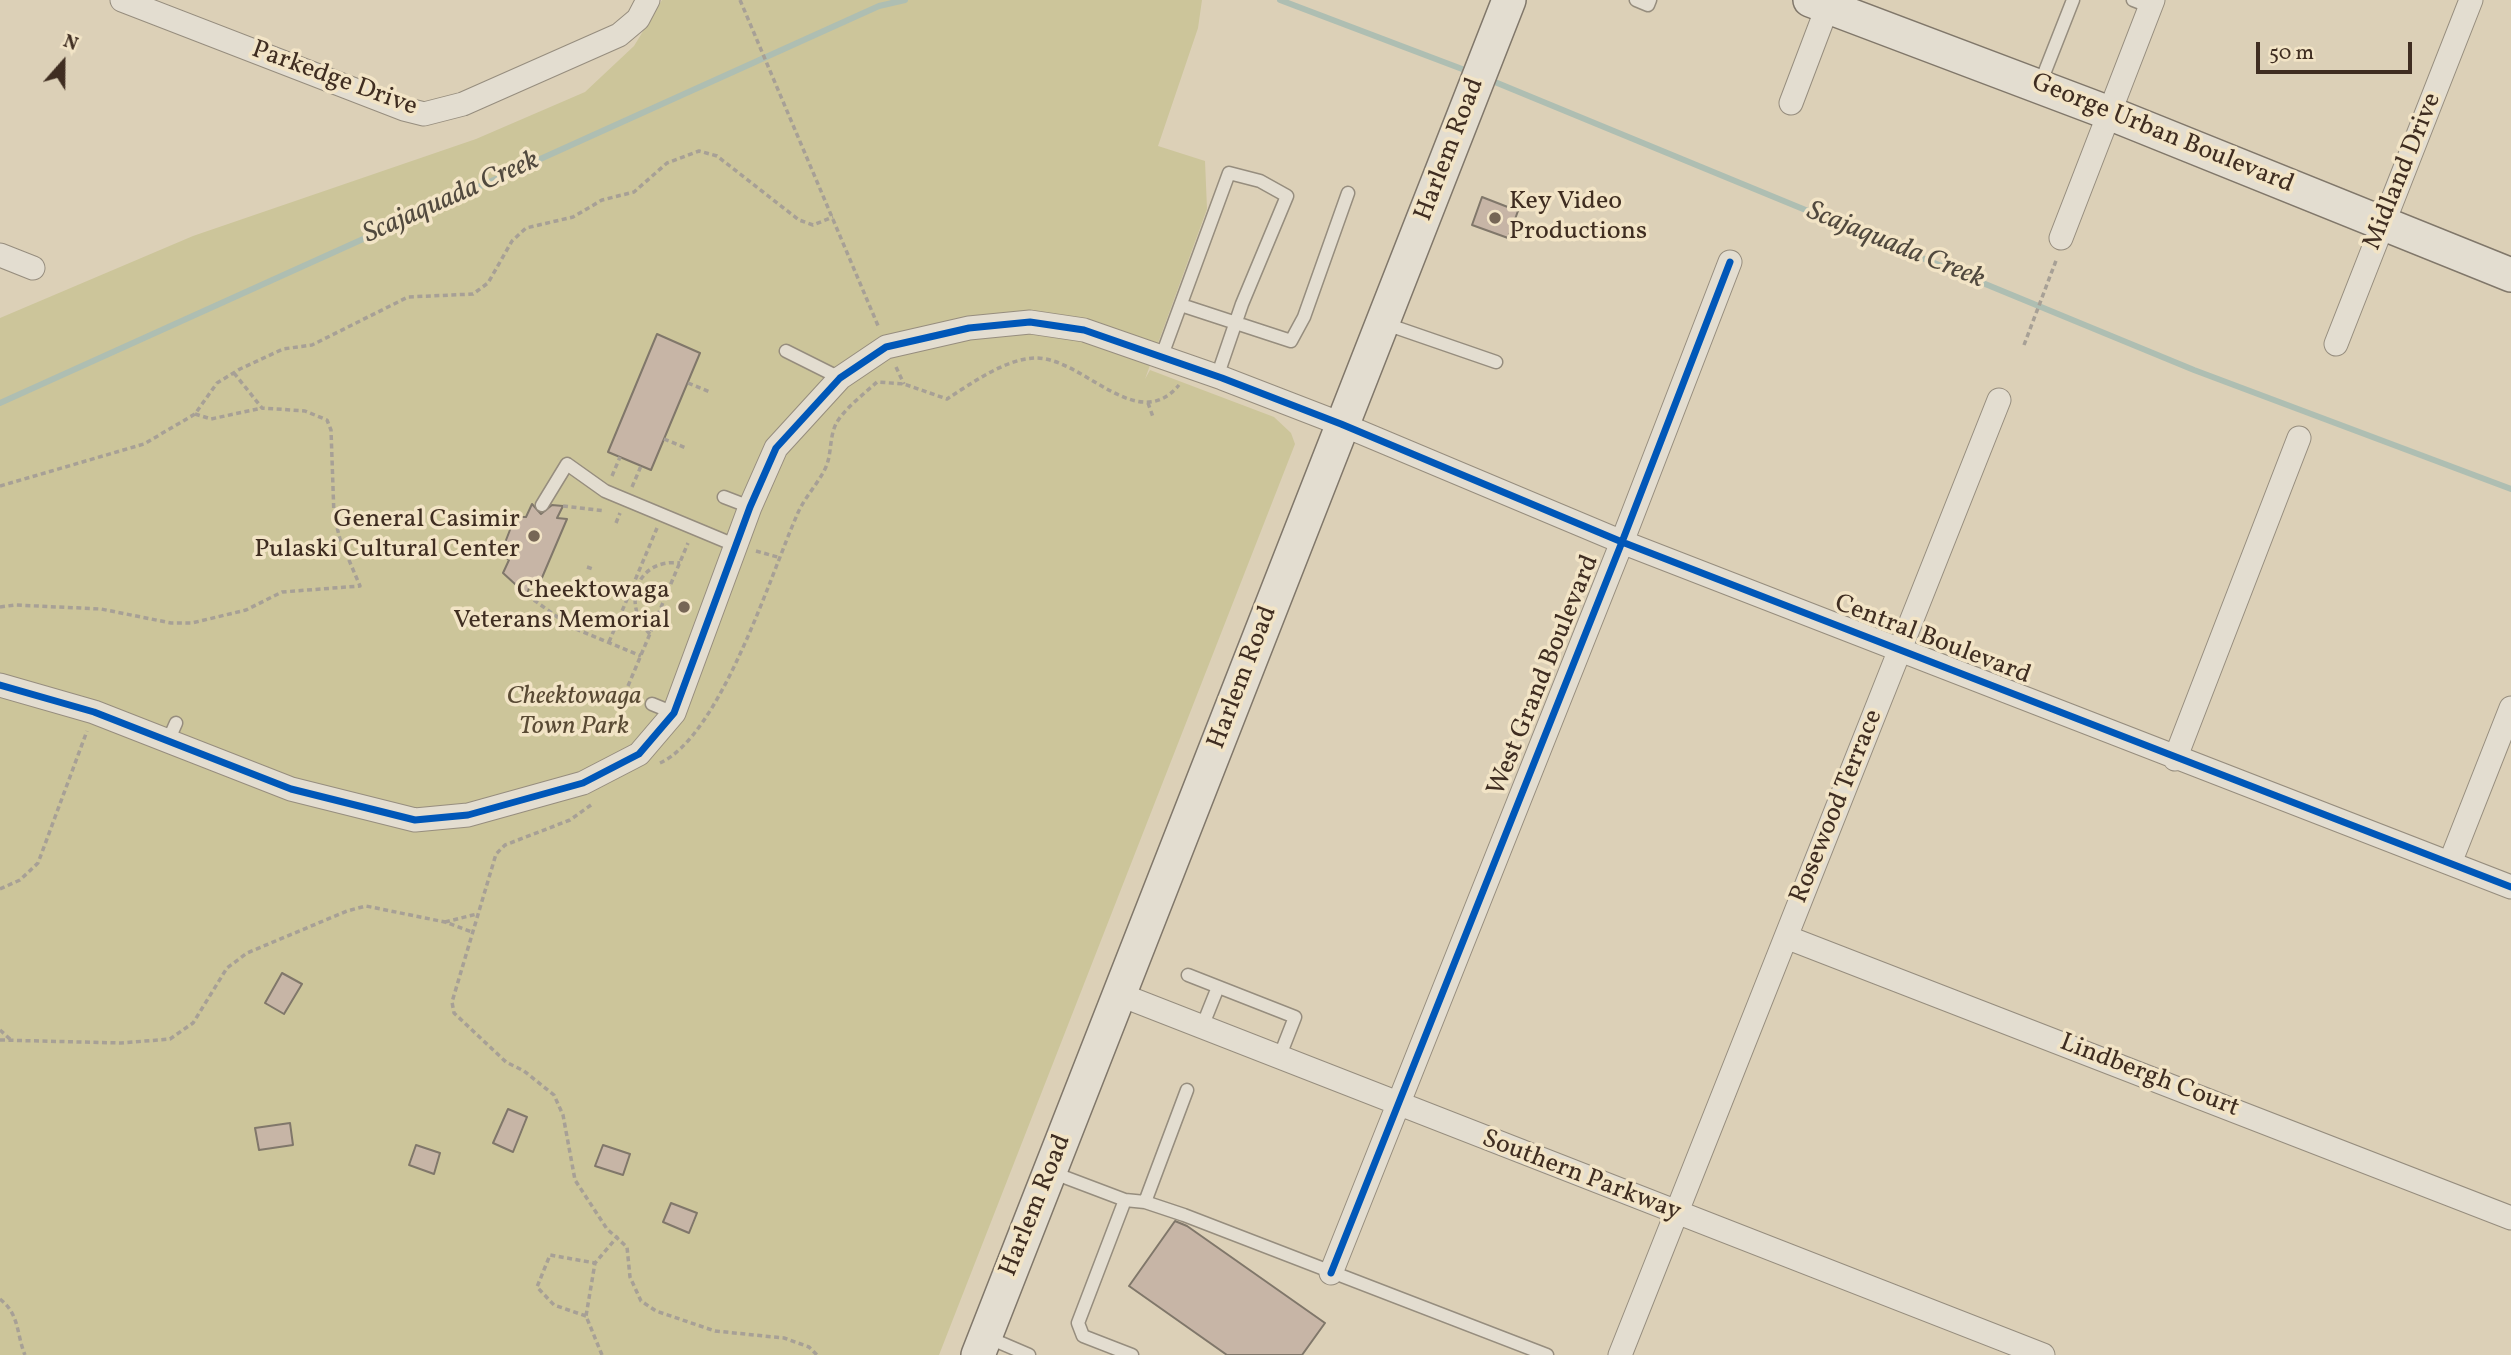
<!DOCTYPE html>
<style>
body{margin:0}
#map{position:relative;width:2511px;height:1355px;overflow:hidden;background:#dcd0b7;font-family:Vollkorn,serif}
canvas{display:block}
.north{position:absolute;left:28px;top:28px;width:70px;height:70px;-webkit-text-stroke:5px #f2e4c6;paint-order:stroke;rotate:21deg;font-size:19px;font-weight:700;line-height:28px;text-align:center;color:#3f2d21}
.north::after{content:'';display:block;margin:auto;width:24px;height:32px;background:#3f2d21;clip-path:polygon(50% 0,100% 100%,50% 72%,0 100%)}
.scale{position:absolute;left:2256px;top:42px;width:156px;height:32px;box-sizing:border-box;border:4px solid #3f2d21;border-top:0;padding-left:9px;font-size:21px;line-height:24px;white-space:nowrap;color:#3f2d21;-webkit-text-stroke:5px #f2e4c6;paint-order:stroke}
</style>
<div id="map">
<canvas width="2511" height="1355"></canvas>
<div class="north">N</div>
<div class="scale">50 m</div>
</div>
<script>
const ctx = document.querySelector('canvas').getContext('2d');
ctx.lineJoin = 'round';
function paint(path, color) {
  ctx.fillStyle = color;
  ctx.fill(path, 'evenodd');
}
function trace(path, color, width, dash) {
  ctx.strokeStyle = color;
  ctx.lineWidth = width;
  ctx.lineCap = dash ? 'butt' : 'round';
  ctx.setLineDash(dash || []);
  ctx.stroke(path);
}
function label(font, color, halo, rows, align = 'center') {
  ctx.font = font + ' Vollkorn,serif';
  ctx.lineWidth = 7;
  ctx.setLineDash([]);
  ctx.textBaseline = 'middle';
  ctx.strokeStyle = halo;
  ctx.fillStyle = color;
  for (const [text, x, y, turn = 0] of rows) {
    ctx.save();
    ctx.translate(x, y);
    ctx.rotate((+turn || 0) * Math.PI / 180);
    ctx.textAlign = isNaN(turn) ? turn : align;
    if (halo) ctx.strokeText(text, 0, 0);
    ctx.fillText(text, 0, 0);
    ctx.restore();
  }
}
paint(new Path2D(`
 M662 0H1202L1198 28 1158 146 1205 161 1207 209 1145 379 1150 370 1274 417 1291 433 1295 444 939 1355H0V318L193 236 476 139 585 92 634 46Z`), '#ccc59a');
trace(new Path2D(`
 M1280 0 1470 72
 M1490 80 2194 370 2511 489
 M0 403 879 6 905 0`), '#aebeb2', 6);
const building = new Path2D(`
 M1482 197 1518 211 1508 238 1472 225Z
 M657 334 700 353 651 470 608 452Z
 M532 504 541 514 552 505 563 506 557 518 567 519 538 587 531 581 527 595 503 573 509 560 501 553 515 517H526Z
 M282 973 302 984 284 1014 265 1003Z
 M508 1109 527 1117 513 1152 493 1143Z
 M290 1123 293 1145 259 1150 255 1128Z
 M416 1145 440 1153 434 1174 409 1165Z
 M603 1145 630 1154 623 1175 595 1166Z
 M671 1203 697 1213 689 1233 663 1222Z
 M1175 1221 1187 1226 1325 1323 1302 1355H1227L1129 1286Z`);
paint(building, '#c7b5a6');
trace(building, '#80776a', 2);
const lane = new Path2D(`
 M1636 0 1648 5 1650 0
 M2133 0 2151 7
 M2040 84 2073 0
 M1181 305 1291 341 1304 317 1348 193
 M1383 323 1496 362
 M786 351 840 378
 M1161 358 1229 173 1260 181 1287 196 1242 304 1217 377
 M724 497 750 507
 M542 505 567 464 605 491 737 546
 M652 704 674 713
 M168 741 176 723
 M1188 975 1295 1017 1279 1058
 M1202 1027 1218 987
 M1051 1172 1125 1200 1145 1202 1184 1215 1547 1355
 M1125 1200 1078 1323 1083 1336 1132 1355
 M1145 1202 1187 1090
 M987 1337 1029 1355`);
const street = new Path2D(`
 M122 0 404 109 424 114 463 104 619 35 638 19 648 0
 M1791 103 1830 0
 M2061 238 2153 0
 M0 255 33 268
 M2336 344 2471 0
 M0 685 94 712 291 789 415 820 468 815 583 783 639 754 674 713 750 507 776 448 840 378 886 347 969 328 1030 322 1084 330 1222 378 1341 424 1622 542 2511 887
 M2175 759 2299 438
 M2450 863 2511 708
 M1786 937 2511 1218
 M1121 995 2043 1355
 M1331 1273 1622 542 1730 262
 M1620 1355 1999 400`);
const secondary = new Path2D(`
 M1810 0 2109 113 2511 275
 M978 1355 1509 0`);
trace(lane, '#968d7e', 15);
trace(street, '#968d7e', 25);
trace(secondary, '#80776a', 36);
trace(new Path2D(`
 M740 0 879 328
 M2024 345 2057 258
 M896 367 904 384
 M688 383 710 392
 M1148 403 1153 417
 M195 414 211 419 262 408
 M664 439 686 448
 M612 476 620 457
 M0 486 144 444 195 414 217 383 240 369 283 349 312 345 408 297 473 294 488 283 512 241 526 228 573 217 602 200 634 192 667 163 699 151 717 156 799 220 813 225 833 217
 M632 487 641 466
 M563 506 605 511
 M616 523 620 513
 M756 551 781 558
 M587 567 593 569
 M527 595 571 627 641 656
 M0 607 15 605 101 609 171 623H192L246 610 282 592 360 586 340 539 334 516 331 430 327 420 305 411 262 408 234 373
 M571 627 575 618
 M650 634C621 605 636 558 680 563
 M609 642 657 528
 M628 686 688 543
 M660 763C721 735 770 576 797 515 804 498 817 485 825 469 833 453 828 434 839 419 849 405 865 393 877 382L904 384 947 399C972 383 1005 359 1035 358 1083 357 1137 436 1179 385
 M591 805 570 820 505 845 496 854 452 1002 454 1013 506 1062 524 1071 554 1095 563 1115 575 1180 607 1229 627 1247 630 1277 641 1301 656 1311 715 1331 784 1338 809 1347 817 1355
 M0 889 20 880 38 863 87 731
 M445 922 477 914
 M0 1030 11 1040
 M0 1040 121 1043 170 1039 193 1023 227 968 247 953 347 911 366 906 445 922 472 932
 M0 1299C20 1315 16 1333 25 1355
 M586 1316 554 1305 537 1287 550 1255 595 1263
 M602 1355 586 1316 595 1263 618 1236`), '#a7a096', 3.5, [5, 3.5]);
trace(lane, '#e3ddd0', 12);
trace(street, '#e3ddd0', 23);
trace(secondary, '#e3ddd0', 33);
trace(new Path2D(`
 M0 685 94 712 291 789 415 820 468 815 583 783 639 754 674 713 750 507 776 448 840 378 886 347 969 328 1030 322 1084 330 1222 378 1341 424 1622 542 2511 887
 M1331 1273 1622 542 1730 262`), '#0057b8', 7);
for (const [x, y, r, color] of [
 [1495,218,7,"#766656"],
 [534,536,7,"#766656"],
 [684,607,7,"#766656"]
]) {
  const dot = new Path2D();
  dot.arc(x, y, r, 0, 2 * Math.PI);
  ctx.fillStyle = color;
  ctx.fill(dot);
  trace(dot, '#f2e4c6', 2.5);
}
label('26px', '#3f2d21', '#f2e4c6', [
 ["Parkedge Drive",334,80,20],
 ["George Urban Boulevard",2162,135,22],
 ["Harlem Road",1451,150,-69],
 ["Midland Drive",2404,172,-68],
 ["Central Boulevard",1932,641,21],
 ["West Grand Boulevard",1545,676,-68],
 ["Harlem Road",1244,678,-69],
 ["Rosewood Terrace",1838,807,-68],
 ["Lindbergh Court",2149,1077,21],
 ["Southern Parkway",1581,1177,21],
 ["Harlem Road",1037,1206,-68]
]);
label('26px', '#3f2d21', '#f2e4c6', [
 ["Key Video",1509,203,"left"],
 ["Productions",1509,233,"left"],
 ["General Casimir",520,521],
 ["Pulaski Cultural Center",520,551],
 ["Cheektowaga",670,592],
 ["Veterans Memorial",670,622]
], 'right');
label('italic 26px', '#594a34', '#f2e4c6', [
 ["Cheektowaga",574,698],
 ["Town Park",574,728]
]);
label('italic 28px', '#51493e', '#f2e4c6', [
 ["Scajaquada Creek",452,199,-24],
 ["Scajaquada Creek",1895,247,22]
]);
</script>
